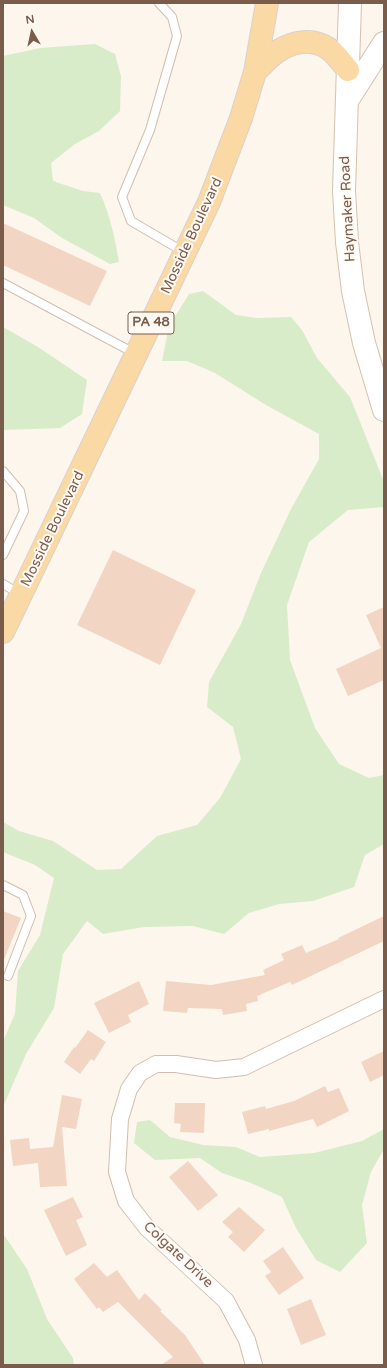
<!DOCTYPE html>
<style>
body{margin:0}
#map{position:relative;width:387px;height:1368px;overflow:hidden;background:#fdf6ec;font-family:"Varela Round",sans-serif}
canvas{display:block}
.frame{position:absolute;inset:0;border:4px solid #7a5c4d;pointer-events:none}
.north{position:absolute;left:12px;top:12px;width:40px;height:40px;-webkit-text-stroke:3px #fffaf3;paint-order:stroke;rotate:351deg;font-size:11px;font-weight:700;line-height:16px;text-align:center;color:#7a5c4d}
.north::after{content:'';display:block;margin:auto;width:14px;height:18px;background:#7a5c4d;clip-path:polygon(50% 0,100% 100%,50% 72%,0 100%)}
</style>
<div id="map">
<canvas width="387" height="1368"></canvas>
<div class="frame"></div>
<div class="north">N</div>
</div>
<script>
const ctx = document.querySelector('canvas').getContext('2d');
ctx.lineJoin = 'round';
function paint(path, color) {
  ctx.fillStyle = color;
  ctx.fill(path, 'evenodd');
}
function trace(path, color, width, dash) {
  ctx.strokeStyle = color;
  ctx.lineWidth = width;
  ctx.lineCap = dash ? 'butt' : 'round';
  ctx.setLineDash(dash || []);
  ctx.stroke(path);
}
function label(font, color, halo, rows, align = 'center') {
  ctx.font = font + ' "Varela Round",sans-serif';
  ctx.lineWidth = 4;
  ctx.setLineDash([]);
  ctx.textBaseline = 'middle';
  ctx.strokeStyle = halo;
  ctx.fillStyle = color;
  for (const [text, x, y, turn = 0] of rows) {
    ctx.save();
    ctx.translate(x, y);
    ctx.rotate((+turn || 0) * Math.PI / 180);
    ctx.textAlign = isNaN(turn) ? turn : align;
    if (halo) ctx.strokeText(text, 0, 0);
    ctx.fillText(text, 0, 0);
    ctx.restore();
  }
}
paint(new Path2D(`
 M95 44 115 54 121 76 120 111 99 131 75 144 51 163 53 181 83 191 100 193C110 215 115 238 119 262L110 264 62 238 34 218 3 205V56L40 48Z
 M203 291 236 315 257 318 291 317 302 330 317 358 350 397 384 482V507L348 510 309 542 287 605 290 660 315 728 339 764 369 778 384 775V844L365 855 354 887 313 901 279 904 249 913 224 934 193 926 144 927 103 934 87 921 63 954 54 1008 26 1054 3 1107V1041L15 1014 18 971 40 935 54 878 35 865 3 852V822L19 831 53 841 97 870 121 869 157 836 197 825 220 798 241 759 233 727 207 707 209 682 241 624 261 573 291 509 319 459V434L266 405 215 373 187 361H162L169 326 189 294Z
 M3 327 38 347 87 380 82 414 60 428 3 430Z
 M150 1120 170 1137 203 1145 236 1147 260 1157 314 1153 362 1141 384 1129V1149L371 1172 362 1205 367 1243 340 1272 316 1260 296 1228 282 1197 251 1183 222 1173 200 1158 155 1160 134 1143 137 1122Z
 M3 1231 4 1235 27 1269 47 1319 73 1358 74 1365H3Z`), '#d8ecc9');
paint(new Path2D(`
 M3 223 107 271 90 306 3 265Z
 M113 550 196 590 160 665 77 625Z
 M384 607V680L348 696 336 669 381 648 366 615Z
 M3 911 21 918 3 962Z
 M384 916V941L292 985 290 982 257 996 258 1001 246 1004 247 1011 223 1015 222 1009 188 1008 187 1013 163 1011 166 981 211 985 265 975 263 970 284 960 281 954 302 945 306 953 339 939 338 938Z
 M139 981 149 1004 128 1015 131 1022 109 1033 94 1003Z
 M88 1030 106 1042 94 1061 91 1059 80 1074 64 1062 74 1047 75 1048Z
 M384 1051V1075L370 1082 361 1062Z
 M325 1086 328 1092 339 1088 349 1111 317 1127 313 1119 269 1131V1129L248 1134 242 1112 265 1106 266 1109 294 1101Z
 M62 1095 82 1099 76 1129 62 1127 67 1186 40 1187 38 1163 13 1166 10 1140 29 1138 30 1149 53 1147Z
 M175 1103H205L204 1133 180 1132 181 1124 174 1123Z
 M188 1161 218 1195 198 1211 169 1177Z
 M73 1197 83 1217 76 1220 87 1245 66 1256 44 1210Z
 M239 1207 265 1230 244 1252 228 1237 233 1232 222 1222Z
 M283 1247 304 1278 279 1295 265 1276 271 1272 263 1261Z
 M94 1263 107 1277 117 1270 139 1300 145 1293 162 1310 160 1311 185 1335 205 1365H161L173 1357 118 1302 103 1312 99 1307 97 1309 74 1279Z
 M311 1299 326 1335 301 1345 287 1309Z`), '#f3d5c3');
const lane = new Path2D(`
 M159 3 172 17 177 36 150 130 122 197 131 221 184 252
 M3 283 136 354
 M3 471 20 491 24 511 3 555
 M3 584 20 594
 M3 885 23 895 31 916 8 976`);
const street = new Path2D(`
 M254 1365 247 1340 226 1301 147 1228 126 1201 117 1172 120 1119 129 1089 140 1073 156 1064H176L216 1070 244 1067 384 999`);
const secondary = new Path2D(`
 M350 3 344 191 347 242 353 291 364 343 384 410
 M347 101 384 43`);
const primary = new Path2D(`
 M255 72C262 65 270 56 278 51 294 41 313 38 329 49 336 54 342 63 348 70
 M3 632 209 202 241 118 255 72 267 3`);
trace(lane, '#d1beb0', 10);
trace(street, '#d1beb0', 18);
trace(secondary, '#d6c0b0', 24);
trace(primary, '#dad1cd', 24);
trace(lane, '#fff', 8);
trace(street, '#fff', 16);
trace(secondary, '#fff', 22);
trace(primary, '#fbd9a5', 22);
for (const [x, y, w] of [
 [151,323,46]
]) {
  const box = new Path2D();
  box.roundRect(x - w / 2, y - 11, w, 22, 3);
  ctx.fillStyle = '#fffaf3';
  ctx.fill(box);
  trace(box, '#7a5c4d', 1);
}
label('bold 13px', '#7a5c4d', null, [
 ["PA 48",151,323]
]);
label('14px', '#7a5c4d', '#fffaf3', [
 ["Haymaker Road",348,209,-93],
 ["Mosside Boulevard",192,236,-65],
 ["Mosside Boulevard",53,529,-64],
 ["Colgate Drive",178,1255,43]
]);
</script>
